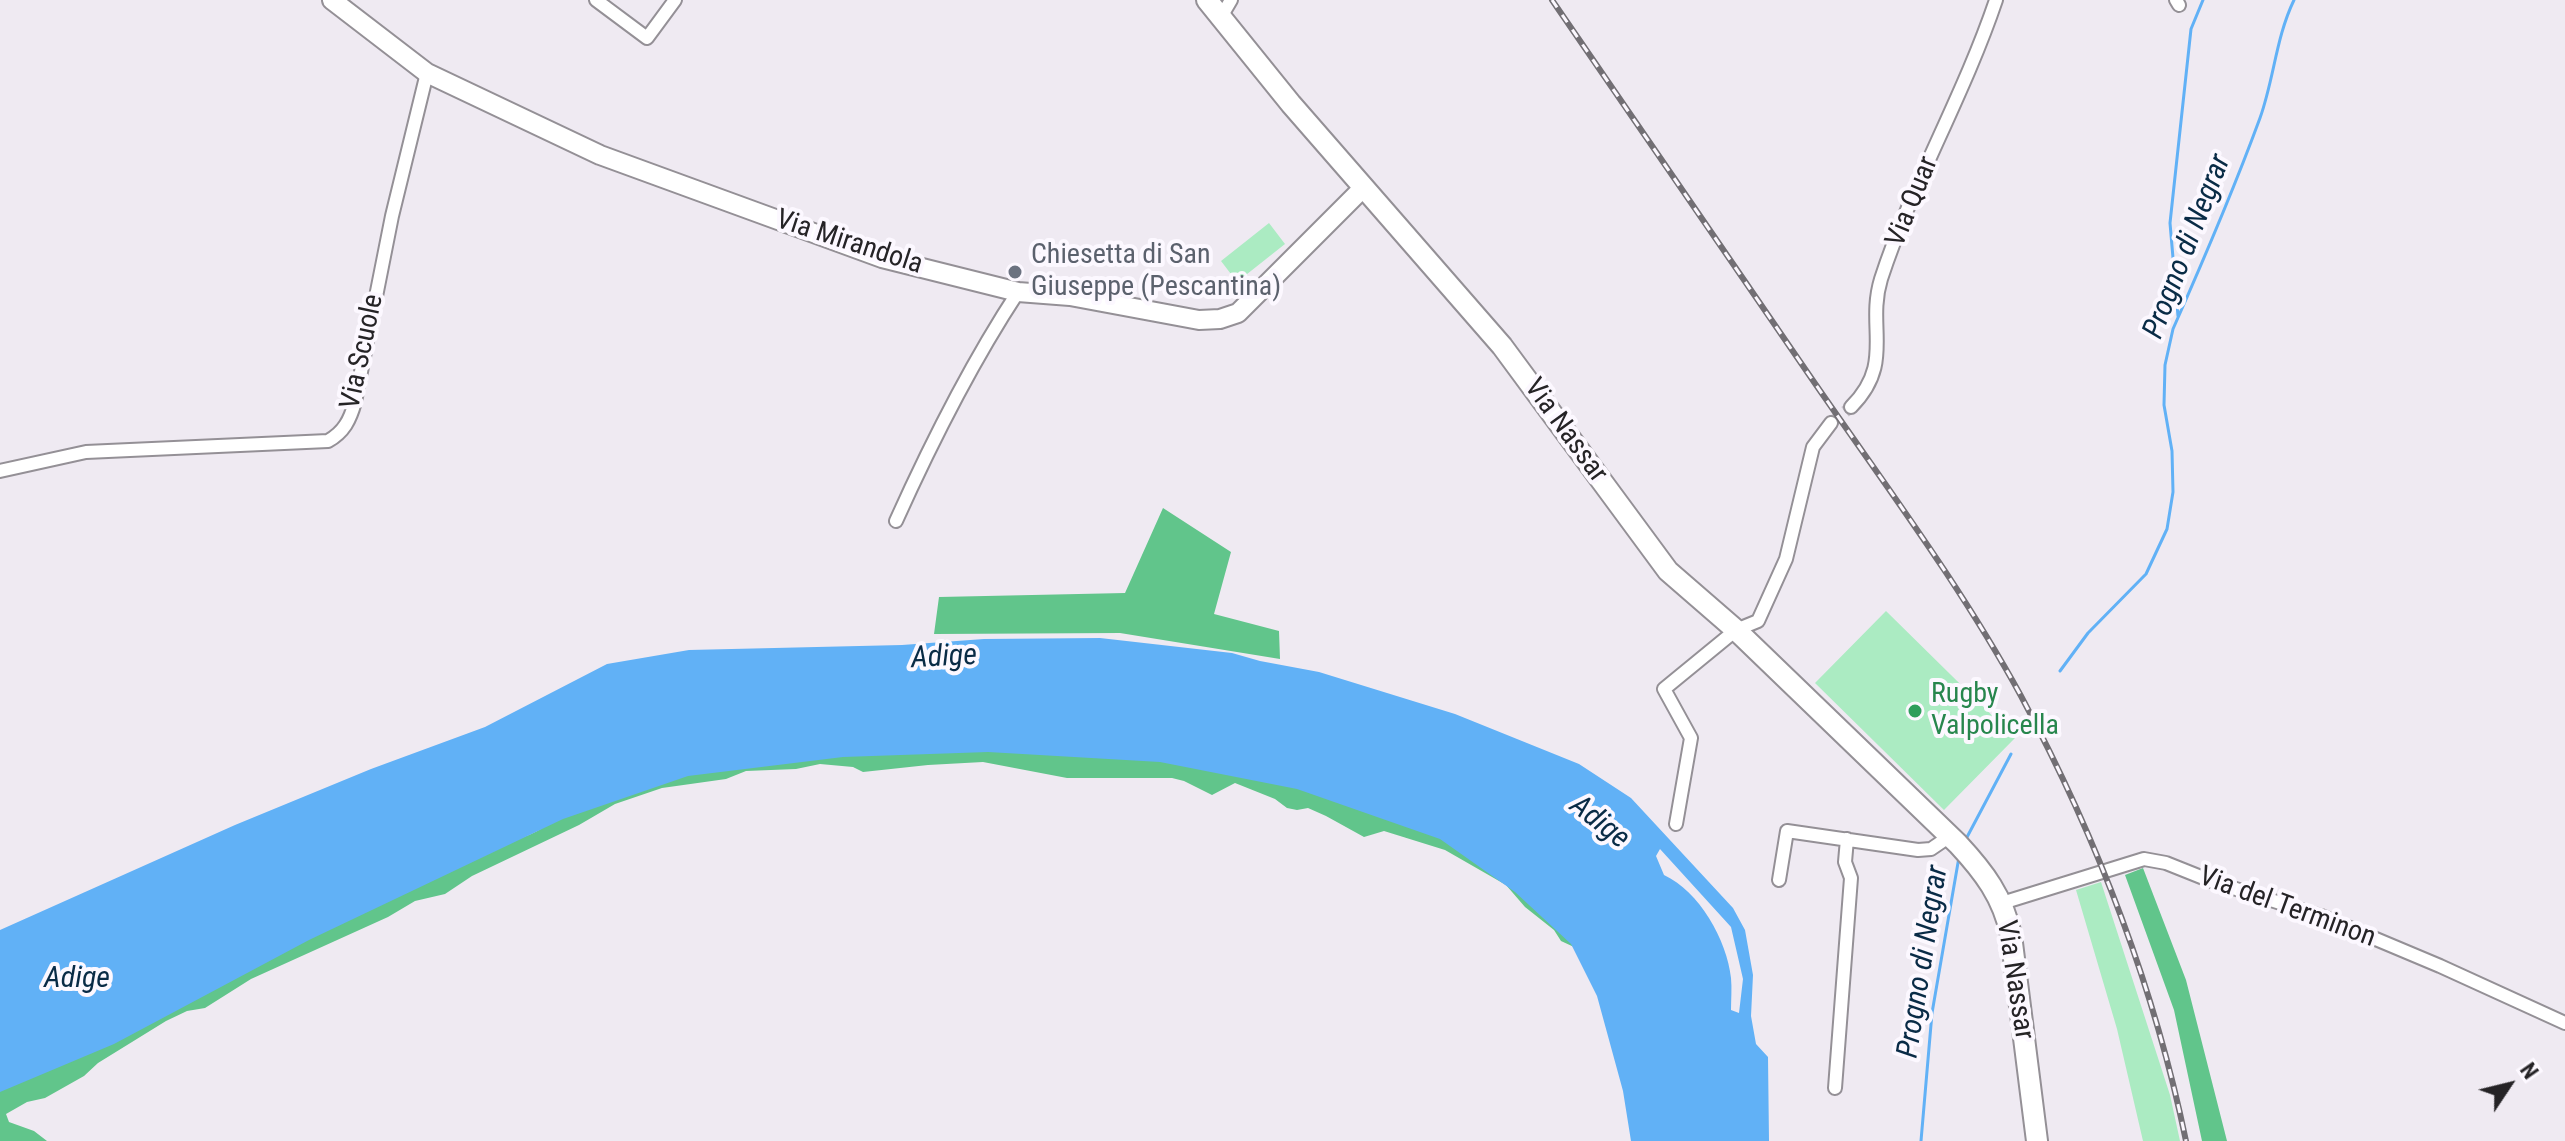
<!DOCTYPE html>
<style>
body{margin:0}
#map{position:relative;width:2565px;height:1141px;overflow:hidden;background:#efeaf2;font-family:"Roboto Condensed",sans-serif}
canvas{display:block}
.north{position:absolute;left:2469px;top:1045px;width:80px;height:80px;-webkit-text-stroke:6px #fcf8ff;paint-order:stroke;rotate:55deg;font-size:22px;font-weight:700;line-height:32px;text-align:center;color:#252326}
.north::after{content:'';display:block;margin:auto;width:28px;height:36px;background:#252326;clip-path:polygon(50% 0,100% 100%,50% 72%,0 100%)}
</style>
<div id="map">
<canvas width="2565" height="1141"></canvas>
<div class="north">N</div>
</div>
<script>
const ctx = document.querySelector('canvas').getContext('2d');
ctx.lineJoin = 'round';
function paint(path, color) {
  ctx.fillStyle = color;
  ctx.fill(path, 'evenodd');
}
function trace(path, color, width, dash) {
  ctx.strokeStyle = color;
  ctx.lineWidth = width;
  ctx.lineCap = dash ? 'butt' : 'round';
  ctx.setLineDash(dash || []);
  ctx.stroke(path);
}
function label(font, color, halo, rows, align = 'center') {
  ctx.font = font + ' "Roboto Condensed",sans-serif';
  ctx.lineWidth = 8;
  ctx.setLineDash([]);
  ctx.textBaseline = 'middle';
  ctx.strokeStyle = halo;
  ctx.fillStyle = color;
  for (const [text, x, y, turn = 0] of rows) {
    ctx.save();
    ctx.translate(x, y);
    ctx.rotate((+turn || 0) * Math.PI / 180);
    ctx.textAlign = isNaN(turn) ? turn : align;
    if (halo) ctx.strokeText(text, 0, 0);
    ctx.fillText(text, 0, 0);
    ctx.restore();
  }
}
paint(new Path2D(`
 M1269 223 1285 244 1237 282 1221 261Z
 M1886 611 2015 738 1944 810 1815 683Z
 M2101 882 2170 1095 2180 1141H2143L2117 1029 2076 890Z`), '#abebc2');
paint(new Path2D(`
 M1163 508 1231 552 1214 614 1279 631 1280 659 1120 633 934 634 939 597 1125 593Z
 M816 742 1266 764 1518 871 1574 947 1561 941 1554 930 1525 907 1506 885 1445 850 1384 831 1364 837 1326 816 1308 808 1297 810 1287 808 1275 799 1235 783 1212 795 1184 781 1172 778H1067L983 762 928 765 863 772 853 767 820 764 796 769 746 771 726 779 662 788 615 804 579 825 472 876 445 894 415 901 388 917 251 979 205 1008 187 1011 166 1021 98 1063 84 1076 45 1098 27 1102 6 1114 9 1122 34 1131 47 1141H0V1070L514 840C535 835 555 822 567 804Z
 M2143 868 2186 980 2227 1141H2202L2174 1010 2125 875Z`), '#61c58b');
paint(new Path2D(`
 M1100 638 1232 653 1260 661 1319 672 1455 714 1579 764 1631 798 1733 908 1745 930 1753 975 1751 1016 1756 1044 1768 1057 1769 1141H1631L1623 1091 1597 996 1571 944 1515 892 1440 839 1297 789 1160 762 988 752 843 757 688 776 563 819 309 940 114 1044 0 1092V930L235 825 371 769 485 727 607 664 689 650 902 645 984 639ZM1660 849 1731 927 1743 979 1739 1013 1731 1010C1731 1000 1732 988 1731 978 1727 940 1699 891 1664 875L1656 856Z`), '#61b1f6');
trace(new Path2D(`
 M2178 316 2170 223 2191 29 2203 0
 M2060 671 2088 633 2146 574 2167 529 2173 492 2172 451 2164 405 2165 365 2173 329C2204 259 2234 189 2260 118 2274 79 2276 37 2294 0
 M1966 839 2011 754
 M1921 1141 1932 1013 1959 857`), '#61b1f6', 3);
trace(new Path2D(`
 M1831 423 1851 407`), '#c7c2c9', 12, [12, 6]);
const street = new Path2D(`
 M596 0 647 38 675 0
 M2176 0 2179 5
 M1221 17 1231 0
 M1851 407C1895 363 1866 328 1881 279 1912 184 1964 95 1996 0
 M0 471 86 452 328 441C344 432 350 420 355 402L392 216 427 73
 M896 521C932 441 970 365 1018 292
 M1676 824 1691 738 1664 689 1736 630 1758 621 1786 559 1813 447 1831 423
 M1779 880 1787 831 1918 850 1931 849 1950 836
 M2002 903 2144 859 2166 863 2211 881 2321 916 2440 966 2565 1023
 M1835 1088 1851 878 1845 862 1847 839`);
const secondary = new Path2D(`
 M332 0 427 73 600 155 882 258 1018 292 1070 296 1199 320 1220 319 1238 313 1363 188`);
const primary = new Path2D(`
 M1207 0 1291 104 1502 346 1668 571 1736 630 1958 844C1984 872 2003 897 2011 935L2037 1141`);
trace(street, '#949096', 16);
trace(secondary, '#949096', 22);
trace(primary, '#949096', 24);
trace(street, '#fff', 12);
trace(secondary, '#fff', 18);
trace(primary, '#fff', 20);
const rail = new Path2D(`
 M1552 0C1639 127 1726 254 1814 382 1885 485 1961 586 2021 696 2096 836 2154 986 2186 1141`);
trace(rail, '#726f74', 6);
trace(rail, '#fcf8ff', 3, [9]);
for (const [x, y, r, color] of [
 [1015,272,8,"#6b7280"],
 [1915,711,8,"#2e9e5b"]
]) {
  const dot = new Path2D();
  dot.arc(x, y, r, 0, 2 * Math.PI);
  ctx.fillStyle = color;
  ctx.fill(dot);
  trace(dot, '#fcf8ff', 3);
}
label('28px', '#252326', '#fcf8ff', [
 ["Via Quar",1913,202,-68],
 ["Via Mirandola",849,243,18],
 ["Via Scuole",363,352,-78],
 ["Via Nassar",1565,431,54],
 ["Via del Terminon",2287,908,20],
 ["Via Nassar",2014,980,81]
]);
label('28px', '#5b616d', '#fcf8ff', [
 ["Chiesetta di San",1031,256],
 ["Giuseppe (Pescantina)",1031,288]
], 'left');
label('28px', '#27864d', '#fcf8ff', [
 ["Rugby",1931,695],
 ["Valpolicella",1931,727]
], 'left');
label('italic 30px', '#092b46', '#fcf8ff', [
 ["Progno di Negrar",2188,247,-69],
 ["Adige",944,658,-3],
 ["Adige",1599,823,38],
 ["Progno di Negrar",1924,962,-81],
 ["Adige",77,979]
]);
</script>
